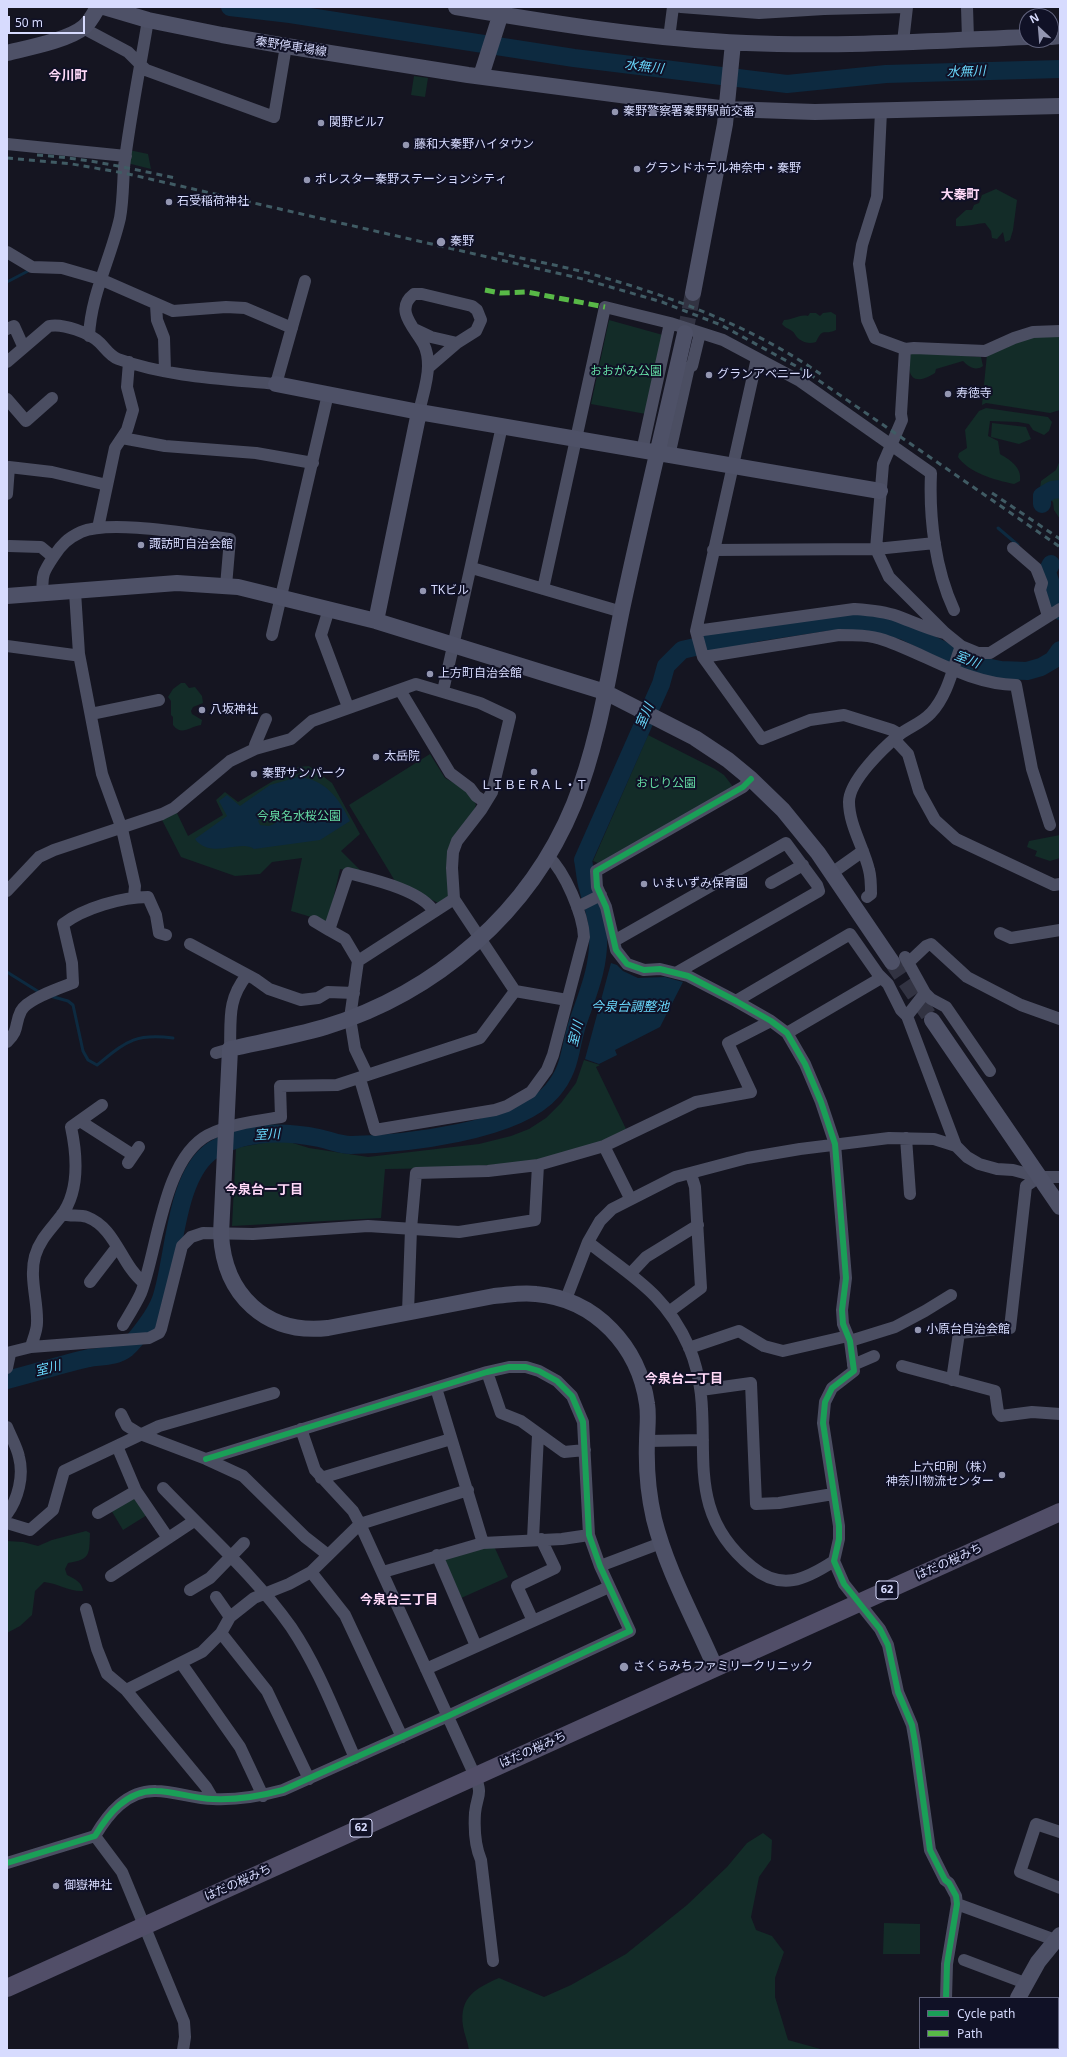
<!DOCTYPE html>
<meta charset="utf-8">
<style>
body{margin:0}
#map{position:relative;width:1067px;height:2057px;overflow:hidden;background:#151521;font-family:"Noto Sans",sans-serif}
canvas{display:block}
.frame{position:absolute;inset:0;border:8px solid #d7dbfe;pointer-events:none}
.legend{position:absolute;left:919px;top:1997px;width:140px;height:52px;box-sizing:border-box;background:#101126;border:1px solid #60627c;margin:0;padding:5px 7px;list-style:none;font-size:12px;color:#d7dbfe}
.legend li{display:flex;align-items:center;gap:8px;height:20px}
.legend b{width:20px;border:1px solid #60627c}
.north{position:absolute;left:1019px;top:8px;width:40px;height:40px;box-sizing:border-box;background:#101126;border:1px solid #60627c;border-radius:50%;rotate:334deg;font-size:11px;font-weight:700;line-height:16px;text-align:center;color:#d7dbfe}
.north::after{content:'';display:block;margin:auto;width:14px;height:18px;background:#9396b1;clip-path:polygon(50% 0,100% 100%,50% 72%,0 100%)}
.scale{position:absolute;left:8px;top:16px;width:77px;height:18px;box-sizing:border-box;border:2px solid #d7dbfe;border-top:0;padding-left:5px;font-size:12px;line-height:14px;white-space:nowrap;color:#d7dbfe;-webkit-text-stroke:3px #101126;paint-order:stroke}
</style>
<div id="map">
<canvas width="1067" height="2057"></canvas>
<div class="frame"></div>
<ul class="legend">
<li><b style="height:5px;background:#1a9f57"></b>Cycle path</li>
<li><b style="height:5px;background:#58b947"></b>Path</li>
</ul>
<div class="north">N</div>
<div class="scale">50 m</div>
</div>
<script>
const ctx = document.querySelector('canvas').getContext('2d');
ctx.lineJoin = 'round';
function paint(path, color) {
  ctx.fillStyle = color;
  ctx.fill(path, 'evenodd');
}
function trace(path, color, width, dash) {
  ctx.strokeStyle = color;
  ctx.lineWidth = width;
  ctx.lineCap = dash ? 'butt' : 'round';
  ctx.setLineDash(dash || []);
  ctx.stroke(path);
}
function label(font, color, halo, rows, align = 'center') {
  ctx.font = font + ' "Noto Sans","Noto Sans JP",sans-serif';
  ctx.lineWidth = 4;
  ctx.setLineDash([]);
  ctx.textBaseline = 'middle';
  ctx.strokeStyle = halo;
  ctx.fillStyle = color;
  for (const [text, x, y, turn = 0] of rows) {
    ctx.save();
    ctx.translate(x, y);
    ctx.rotate((+turn || 0) * Math.PI / 180);
    ctx.textAlign = isNaN(turn) ? turn : align;
    if (halo) ctx.strokeText(text, 0, 0);
    ctx.fillText(text, 0, 0);
    ctx.restore();
  }
}
paint(new Path2D(`
 M414 76 428 78 425 97 411 95Z
 M129 150 148 154 151 169 127 163Z
 M996 189 1017 200 1013 230 1010 240 1005 242 1003 232 997 239 992 238 991 231 985 223C975 224 966 227 956 226V219L966 210H972L974 205 979 203 982 195Z
 M831 312 836 315V330C824 336 823 326 816 342 809 344 802 343 796 336 794 333 795 333 792 331 788 328 785 328 782 324L784 320C793 320 799 314 808 316L810 313H816L820 316 823 313Z
 M609 320 663 335 646 414 591 404Z
 M1060 334V410L1050 413 986 403 982 405 987 354 1029 336Z
 M911 352 981 357 983 366C975 372 968 366 963 361L936 369 935 373C911 388 906 374 911 352Z
 M986 408 1048 417 1052 422 1049 431 1044 435 1033 430 1029 424 1018 422 990 421 988 436 998 441 1000 454C1010 460 1022 467 1020 481L1014 484C995 480 969 473 958 457L959 453 967 448 965 430 979 411Z
 M992 423 1026 427 1031 439 1019 444 991 437Z
 M1060 460V519L1054 510 1053 502 1040 489 1041 481 1056 470Z
 M181 683H185L189 688 195 687 202 696 203 703 193 707 191 711 192 714 202 720 201 725C190 726 182 737 173 725V717L171 715V701L168 697 173 689Z
 M648 735 715 769 724 775 734 788 600 864 593 861Z
 M430 754 445 778 465 789 476 804 474 814 452 841 449 896 440 904 395 881 349 805Z
 M309 766 332 783 360 834 341 851 364 874 340 869 328 922 291 911 302 858 272 862 260 874 235 876 181 857 162 820V817L175 809 188 836 223 815 216 800 225 792 238 802 273 781 300 773 297 767Z
 M1060 835V858L1050 861 1035 856 1037 851 1027 847 1029 841Z
 M584 1060 600 1065 596 1067 627 1131C599 1143 570 1154 540 1159 489 1168 436 1168 385 1169L381 1218 232 1226 236 1148 268 1142 286 1141 309 1148 368 1157 479 1144 511 1136 529 1129 546 1118 561 1103 576 1083Z
 M133 1497 147 1515 123 1530 111 1510Z
 M86 1531 90 1533C89 1555 91 1559 68 1563L65 1569 67 1575C75 1579 82 1582 83 1591 70 1592 57 1583 44 1582L35 1591 32 1615 20 1626 7 1633V1541L23 1542 38 1546 52 1540Z
 M494 1546 508 1577 459 1599 445 1564V1558Z
 M763 1833 772 1840 771 1860 759 1877 751 1917 756 1930 772 1936 784 1952 775 1978V1997L788 2040 824 2050H469C468 2042 464 2034 463 2026 459 1997 476 1988 499 1978L544 1997 571 1985 626 1954 687 1905 727 1867 747 1843Z
 M884 1923 920 1924V1954H883Z`), '#132c28');
paint(new Path2D(`
 M298 777C325 779 339 798 350 821L320 840 254 849C240 839 211 860 195 839L227 816 219 801 227 795 240 806 270 785ZM265 813H273L277 817 276 823 269 826 260 825 258 821Z
 M611 963 617 965 623 971 638 978 665 977 683 982 660 1027 615 1050 617 1055 599 1064 585 1059Z`), '#0d2a40');
trace(new Path2D(`
 M7 282 30 270
 M998 528 1018 545
 M1039 565 1047 572
 M7 972 39 992
 M50 996 68 1001 73 1005 83 1051 88 1060 97 1065C126 1042 134 1033 173 1038`), '#0d2a40', 3);
trace(new Path2D(`
 M230 7 290 14 574 58 787 84 886 74 1060 69
 M1042 504V496L1052 490 1060 489
 M1051 564 1047 572 1060 611
 M7 1380C35 1373 62 1364 89 1358 101 1356 116 1357 126 1349 137 1339 156 1314 161 1299 175 1259 174 1176 213 1150 244 1131 284 1131 319 1138 329 1140 340 1145 351 1145 403 1144 517 1132 552 1091 571 1069 569 1051 577 1025 587 995 600 967 598 934 598 917 592 904 588 888 585 879 585 869 583 860L661 684 666 666 682 650 760 632 832 621H865L904 631 971 664 1001 670 1027 671 1041 667 1053 660 1060 650`), '#0d2a40', 18);
trace(new Path2D(`
 M685 333 693 293
 M892 962 932 1020`), '#323342', 16, [16, 8]);
trace(new Path2D(`
 M681 7 759 13 824 9 907 7 903 42
 M967 7 968 39
 M83 28 128 52 146 70 274 117 286 46
 M669 38 673 7
 M881 111 877 197 862 245 859 264 867 320 875 338 905 349 914 348 985 351 1014 338 1033 332 1060 331
 M7 144 126 156
 M7 252 32 267 62 268 100 279 173 311 226 307 245 308 292 328
 M156 305 157 320 164 338 165 371
 M7 329 14 326 23 346
 M414 329 431 337 457 343
 M89 336C91 294 111 258 120 218 123 202 123 184 124 167 130 118 140 68 148 20
 M905 349 901 414 902 420 883 464 876 549 889 577 945 633 961 646 978 653H990L1060 609
 M757 358 696 631 703 657 762 739 810 720 844 715 892 730 899 734
 M7 362 49 326C63 323 90 333 100 343 106 349 110 356 118 359 168 377 224 379 276 384L305 281
 M7 399 26 421 52 398
 M419 412C422 398 428 381 428 366 428 360 427 351 424 345 416 329 393 310 414 294H422L472 306 477 310 481 320 476 331 457 343 428 368
 M122 438 165 446 256 453 313 463
 M642 451 670 323
 M669 456 689 367 692 366 700 333
 M7 494 9 467 52 472 107 485
 M98 528 115 448 127 430 133 410 127 387 129 362
 M9 546 41 547 53 557
 M1013 548 1036 568 1042 583 1040 590 1048 616
 M713 550 876 549 935 543
 M472 568 622 612
 M543 589 605 307 670 323 723 340 800 381 931 473C929 518 935 569 954 610
 M75 592 79 654 102 774 122 829 135 886 134 897
 M43 593C41 575 44 571 54 556 61 545 68 538 81 532 111 519 195 535 230 539L226 586
 M329 609 321 635 348 707
 M696 631 854 609C868 610 883 611 897 616 913 622 928 629 944 633
 M272 635 328 394
 M7 646 74 655 79 654
 M703 657 839 635C854 635 870 635 884 640 928 655 968 684 1016 685L1032 769 1050 825
 M400 690 450 773 470 788 476 796 485 802
 M443 691 502 426
 M91 714 159 700
 M894 739 908 754 919 791 935 820 956 839 1054 885 1060 884
 M255 749V745L266 719
 M751 779 743 787 596 871 597 887 606 907 616 950 627 964 644 970 660 969 688 976 736 1001 771 1021 787 1033 805 1064 821 1102 835 1144 846 1278 842 1310 843 1324 850 1341 854 1371 832 1388 825 1402 823 1423 839 1526V1539L834 1561 844 1584 880 1629 888 1645 898 1692 912 1725 915 1742 930 1850 945 1880 949 1883 956 1896 957 1904 947 1964 946 1998
 M832 873 863 851
 M771 883 803 865
 M7 891 39 857 54 850 162 814 174 808 230 761 255 749 291 739 312 721 416 684 480 703 510 717 492 792 481 810 457 841 453 852 452 868 454 899 515 991 567 1000
 M867 897 871 894C871 886 871 877 869 870 864 848 849 825 849 802 849 781 883 748 899 735 909 727 922 723 931 713 948 695 953 667 961 646
 M577 907 601 895
 M314 921 329 930
 M1000 933 1011 938 1060 930
 M614 941 786 843 817 885 819 891 676 973
 M190 944 255 979 269 989 301 1000 318 998 328 992 354 993
 M905 957 925 993 931 999 946 1007 990 1071
 M358 961 454 899
 M908 963 926 946 931 944 967 977 1021 1005 1060 1019
 M736 1001 850 934 878 974 888 984 901 1010 907 1016 956 1146
 M907 1016 925 993
 M787 1033 881 978
 M7 1042C20 1029 14 1025 21 1011 27 999 60 988 73 983L72 963 63 924C84 908 122 897 148 897L156 915 159 933 166 935
 M216 1053 230 1049C231 1019 227 1000 247 975
 M367 1074 355 1049 350 1018 358 961 345 939 329 930 348 873C371 879 422 890 434 912
 M360 1079 375 1130 495 1110 507 1106 531 1092 547 1070 553 1055 584 937C583 914 565 872 548 856
 M80 1121 133 1155
 M906 1138 910 1194
 M604 1146 630 1198
 M128 1163 139 1147
 M62 1214C71 1217 79 1214 87 1217 116 1228 121 1265 144 1283
 M588 1242C632 1277 665 1293 689 1347 723 1427 672 1502 752 1567 781 1591 805 1580 834 1561
 M631 1273 646 1257 698 1225
 M90 1282 117 1247
 M566 1299 588 1242 600 1221 612 1209 675 1177 747 1158 800 1149 889 1138 934 1139 956 1146 967 1157 979 1164 997 1169 1013 1170 1039 1177H1060
 M670 1311 701 1288 695 1187 691 1174
 M408 1312 411 1229 416 1173 488 1171 538 1165 604 1146 696 1102 751 1092 728 1043 771 1021
 M123 1325C129 1315 136 1304 141 1293 158 1248 163 1159 208 1135 230 1124 256 1121 281 1117L280 1086 337 1085 480 1038 515 991
 M850 1341 895 1327 925 1311 951 1295
 M31 1347C33 1339 37 1331 37 1323 38 1301 29 1278 35 1256 40 1239 51 1229 61 1216 80 1191 77 1155 71 1127L102 1105
 M689 1348 739 1331 764 1346 783 1351 848 1336
 M7 1353 31 1347 149 1338 159 1333 161 1329 182 1246 191 1237 203 1233 253 1234 368 1226 459 1232 535 1220 538 1165
 M853 1365 874 1356
 M902 1366 995 1391 998 1412 1001 1416 1032 1412 1060 1414
 M7 1368 10 1354
 M487 1372 501 1413 521 1421 564 1452 585 1450
 M952 1380 959 1333 1010 1328 1026 1186 1039 1177
 M436 1388 483 1543
 M701 1390 751 1383 756 1504 779 1503 833 1494
 M121 1414 127 1426 140 1434 206 1459 243 1476 305 1537 328 1555
 M7 1427C11 1437 17 1447 19 1457 24 1476 18 1499 7 1514
 M301 1429 315 1470 353 1511 360 1524 475 1776C483 1796 477 1794 475 1813 474 1829 475 1846 481 1860L493 1961
 M647 1441 703 1440
 M117 1446 136 1491 168 1538
 M321 1478 451 1439
 M163 1488C205 1532 255 1576 291 1627 318 1667 335 1713 355 1758
 M98 1513 136 1491
 M7 1523 30 1530 53 1510 64 1471 159 1426 274 1393
 M533 1539 538 1435
 M437 1555 476 1646
 M600 1566 661 1543
 M311 1572 345 1615 402 1737
 M383 1572 483 1543 562 1539 589 1535
 M111 1576 194 1521
 M190 1590 210 1578 244 1543
 M216 1597 230 1617
 M86 1609 97 1649 107 1674 126 1690 206 1787 213 1799
 M533 1621 517 1586 555 1568 541 1539
 M221 1633 267 1691 309 1779
 M181 1663 240 1747 263 1796
 M426 1669 609 1587
 M126 1690 202 1652 221 1633 230 1617 254 1598 289 1584 311 1572 360 1524 468 1490
 M1060 1832 1036 1824 1020 1872 1060 1888
 M95 1836 122 1872 184 2022 185 2037 183 2050
 M7 1863 95 1836C108 1814 127 1790 156 1791 174 1791 194 1799 213 1799 236 1800 261 1796 283 1790L448 1716 630 1631 600 1566 589 1535 583 1422 572 1396 557 1381 539 1371 526 1367H509L487 1372 206 1459
 M957 1904 1055 1940
 M964 1960 1025 1983
 M952 2050V2048`), '#4b4e62', 12);
trace(new Path2D(`
 M104 7 148 20 222 35 286 46 468 75 727 109 815 112 1060 106
 M456 7C552 23 649 39 746 43 840 47 934 41 1027 37
 M1051 37 1060 36
 M7 53C27 48 69 40 84 27 90 22 94 14 98 7
 M481 76 503 7
 M693 293 725 124 733 43
 M685 333C664 426 641 520 621 614 608 678 598 744 574 804 530 912 436 993 325 1027 294 1036 261 1042 230 1049L221 1234C224 1295 266 1335 328 1328L494 1296C508 1295 522 1292 536 1294 596 1299 639 1347 647 1404 649 1416 647 1429 647 1441 646 1467 648 1493 654 1519 667 1571 694 1618 715 1667
 M276 384 419 412 880 491
 M7 596 177 583 238 587 376 621 605 692 695 738 728 760 751 779 783 810 818 853 892 962
 M376 621 419 412
 M932 1020 1060 1207
 M1018 1998 1038 1962 1060 1935
 M1058 2037H1060
 M1002 2050 1003 2048`), '#4e5167', 16);
trace(new Path2D(`
 M7 1988 1060 1512`), '#514e68', 18);
trace(new Path2D(`
 M37 155C84 158 129 168 175 178
 M7 158 72 164 124 173 583 279 662 302 721 325 805 371 1060 547
 M498 253C533 261 568 267 602 277 679 299 756 329 822 375
 M992 493 1060 539`), '#405b64', 3, [6, 5]);
trace(new Path2D(`
 M485 290 500 293 527 292 605 307`), '#58b947', 5, [10, 5]);
trace(new Path2D(`
 M751 779 743 787 596 871 597 887 606 907 616 950 627 964 644 970 660 969 688 976 736 1001 771 1021 787 1033 805 1064 821 1102 835 1144 846 1278 842 1310 843 1324 850 1341 854 1371 832 1388 825 1402 823 1423 839 1526V1539L834 1561 844 1584 880 1629 888 1645 898 1692 912 1725 915 1742 930 1850 945 1880 949 1883 956 1896 957 1904 947 1964 946 1998
 M7 1863 95 1836C108 1814 127 1790 156 1791 174 1791 194 1799 213 1799 236 1800 261 1796 283 1790L448 1716 630 1631 600 1566 589 1535 583 1422 572 1396 557 1381 539 1371 526 1367H509L487 1372 206 1459`), '#1a9f57', 6);
for (const [x, y, r, color] of [
 [615,112,4,"#9396b1"],
 [321,123,4,"#9396b1"],
 [406,145,4,"#9396b1"],
 [637,169,4,"#9396b1"],
 [307,180,4,"#9396b1"],
 [169,202,4,"#9396b1"],
 [441,242,5,"#9396b1"],
 [709,375,4,"#9396b1"],
 [948,394,4,"#9396b1"],
 [141,545,4,"#9396b1"],
 [423,591,4,"#9396b1"],
 [430,674,4,"#9396b1"],
 [202,710,4,"#9396b1"],
 [376,757,4,"#9396b1"],
 [534,772,4,"#9396b1"],
 [254,774,4,"#9396b1"],
 [644,884,4,"#9396b1"],
 [918,1330,4,"#9396b1"],
 [1002,1475,4,"#9396b1"],
 [624,1667,5,"#9396b1"],
 [56,1886,4,"#9396b1"]
]) {
  const dot = new Path2D();
  dot.arc(x, y, r, 0, 2 * Math.PI);
  ctx.fillStyle = color;
  ctx.fill(dot);
  trace(dot, '#101126', 1.5);
}
for (const [x, y, w] of [
 [887,1590,22],
 [361,1828,22]
]) {
  const box = new Path2D();
  box.roundRect(x - w / 2, y - 9, w, 18, 3);
  ctx.fillStyle = '#101126';
  ctx.fill(box);
  trace(box, '#d7dbfe', 1);
}
label('bold 11px', '#d7dbfe', null, [
 ["62",887,1590],
 ["62",361,1828]
]);
label('12px', '#d7dbfe', '#101126', [
 ["秦野停車場線",291,47,9],
 ["はだの桜みち",949,1562,-24],
 ["はだの桜みち",533,1750,-24],
 ["はだの桜みち",238,1883,-24]
]);
label('12px', '#d7dbfe', '#101126', [
 ["秦野警察署秦野駅前交番",623,112],
 ["関野ビル7",329,123],
 ["藤和大秦野ハイタウン",414,145],
 ["グランドホテル神奈中・秦野",645,169],
 ["ポレスター秦野ステーションシティ",315,180],
 ["石受稲荷神社",177,202],
 ["秦野",450,242],
 ["グランアベニール",717,375],
 ["寿徳寺",956,394],
 ["諏訪町自治会館",149,545],
 ["TKビル",431,591],
 ["上方町自治会館",438,674],
 ["八坂神社",210,710],
 ["太岳院",384,757],
 ["秦野サンパーク",262,774],
 ["ＬＩＢＥＲＡＬ・Ｔ",534,786,"center"],
 ["いまいずみ保育園",652,884],
 ["小原台自治会館",926,1330],
 ["上六印刷（株）",994,1468,"right"],
 ["神奈川物流センター",994,1482,"right"],
 ["さくらみちファミリークリニック",633,1667],
 ["御嶽神社",64,1886]
], 'left');
label('12px', '#64dca4', '#101126', [
 ["おおがみ公園",626,372],
 ["おじり公園",666,784],
 ["今泉名水桜公園",299,817]
]);
label('italic 13px', '#68d6fa', '#101126', [
 ["水無川",644,67,7],
 ["水無川",966,72,-2],
 ["室川",967,660,21],
 ["室川",645,716,-67],
 ["今泉台調整池",630,1007],
 ["室川",576,1034,-76],
 ["室川",267,1135,-3],
 ["室川",48,1369,-14]
]);
label('bold 13px', '#fed9f8', '#101126', [
 ["今川町",68,76],
 ["大秦町",960,195],
 ["今泉台一丁目",264,1190],
 ["今泉台二丁目",684,1379],
 ["今泉台三丁目",399,1600]
]);
</script>
